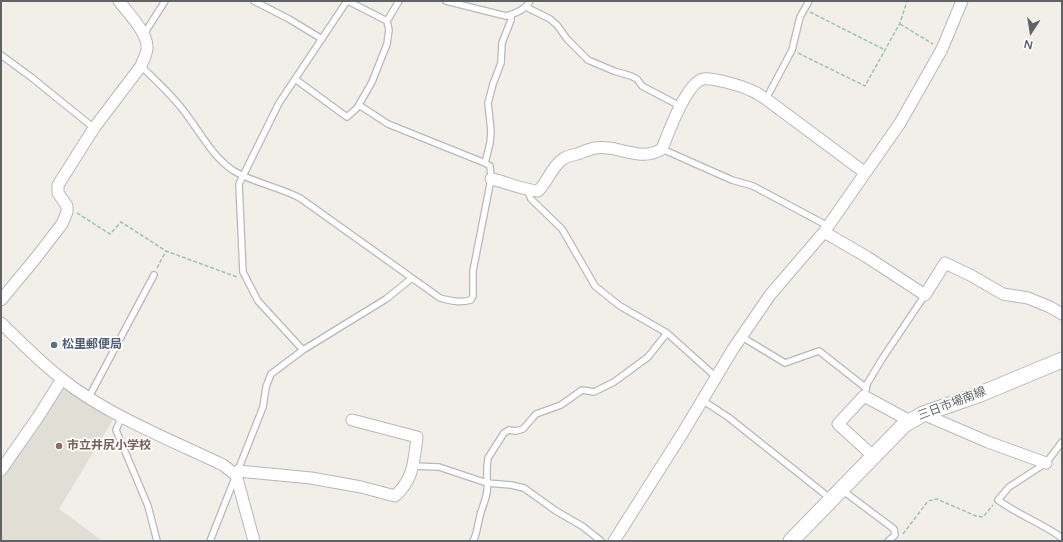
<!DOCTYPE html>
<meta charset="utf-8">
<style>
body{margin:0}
#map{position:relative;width:1063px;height:542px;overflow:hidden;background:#f1efe8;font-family:"Varela Round",sans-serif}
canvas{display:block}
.frame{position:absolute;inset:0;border:2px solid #5f6368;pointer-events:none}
.north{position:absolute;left:1011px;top:12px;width:40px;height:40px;-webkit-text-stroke:3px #fff;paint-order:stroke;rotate:192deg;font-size:11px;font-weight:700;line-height:16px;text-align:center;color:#5f6368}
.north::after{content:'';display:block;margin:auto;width:14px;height:18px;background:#5f6368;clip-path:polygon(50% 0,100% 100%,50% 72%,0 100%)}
</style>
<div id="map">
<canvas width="1063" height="542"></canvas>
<div class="frame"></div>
<div class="north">N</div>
</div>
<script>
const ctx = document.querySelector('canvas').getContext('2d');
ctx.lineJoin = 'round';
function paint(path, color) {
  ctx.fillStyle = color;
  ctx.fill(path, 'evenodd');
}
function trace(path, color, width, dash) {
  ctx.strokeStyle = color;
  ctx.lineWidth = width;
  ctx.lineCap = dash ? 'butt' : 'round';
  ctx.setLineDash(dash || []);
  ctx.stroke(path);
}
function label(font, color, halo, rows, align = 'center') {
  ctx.font = font + ' "Varela Round","Noto Sans JP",sans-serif';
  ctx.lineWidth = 3.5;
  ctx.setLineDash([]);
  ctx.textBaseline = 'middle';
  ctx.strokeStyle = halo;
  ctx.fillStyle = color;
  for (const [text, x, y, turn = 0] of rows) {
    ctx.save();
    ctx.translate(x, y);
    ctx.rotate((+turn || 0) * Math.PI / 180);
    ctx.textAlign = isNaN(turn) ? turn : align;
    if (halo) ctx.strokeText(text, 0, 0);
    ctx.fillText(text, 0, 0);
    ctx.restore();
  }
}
paint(new Path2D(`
 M62 386 114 418 59 509 100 539 98 541H1V474Z`), '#e1ded6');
const service = new Path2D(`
 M254 1 289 19 322 39
 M348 1 387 21
 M446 1 506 16C515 14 526 9 530 1
 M526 7 550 19 557 25 567 39 588 60 614 71 631 76 637 79 642 86 680 106
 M144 34 165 1
 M1 55 31 77 94 128
 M141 66C155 80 171 94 183 110 199 130 212 157 234 171 254 183 279 187 300 198L440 298C451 301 460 303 471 300L473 296V271L491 179 490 166 485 163 388 124 359 105
 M295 79 347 117 357 108 372 82 387 44 389 30 387 21 399 1
 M766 99 792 50 800 17 809 1
 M662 149 732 180 753 186 828 226
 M485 163 490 143 491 131 488 103 493 84 501 63 502 43 511 20V15
 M527 190 531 199 562 229 595 286 620 306 667 333 716 377
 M742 337 785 363 819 351 866 388
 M303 350 386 299 412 278
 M866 390 867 384 882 359 925 295
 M89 397 154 275
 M702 400 728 417 831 499
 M122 416 116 430 148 506 157 541
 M1062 442 1046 463 1009 487 998 500C1018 515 1042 523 1062 538
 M413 466 439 467 487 483V467L488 458 504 433 509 430 516 431 523 429 536 414 561 405 582 390 594 392 614 382 648 357 667 333
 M842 490 894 529 895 535 888 541
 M210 541 263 407 266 387 271 374 303 350 258 301 243 272 239 184 279 103 347 1
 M473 541C477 534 477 528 479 520 481 507 489 497 487 483L511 485 524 488 556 511 582 526 601 541`);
const minor = new Path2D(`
 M491 179C507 182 522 190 538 191 548 182 551 167 563 159 567 156 572 155 577 154 583 152 589 149 595 148 618 144 639 163 662 149 668 134 686 83 703 79 711 77 742 86 750 90 756 92 761 96 766 99L864 172
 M824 232 867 257 925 295 945 263 972 276 1003 294 1028 298 1050 307 1062 314
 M1 300 35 259 62 224 67 212V206L58 193V185L94 128 141 66C143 60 147 54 147 48 148 33 128 13 119 1
 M1 323C21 342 40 362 62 379 107 415 171 440 223 465L236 475 254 541
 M923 414 988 442 1046 463
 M873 456 838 424 864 396 910 421
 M1 470 38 417 62 379
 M238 471 311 478 361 487 395 496C414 479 414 460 417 437L352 420
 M614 541 682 434 733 349 770 295 824 232 900 123 942 49 962 1`);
const secondary = new Path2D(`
 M791 541 904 425 923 414 978 395 1062 360`);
trace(service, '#b5b8bc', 8);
trace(minor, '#b5b8bc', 13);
trace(secondary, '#b6babf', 17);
trace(new Path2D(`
 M810 12 885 50
 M900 24 933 44
 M798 53 865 86 900 23 907 1
 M77 213 110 234 121 222 166 251 237 277
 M157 268 166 251
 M903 534 928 501 937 499 976 516 983 517 993 505`), '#9cc7a9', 1.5, [4, 2]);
trace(service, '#fff', 5.5);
trace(minor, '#fff', 11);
trace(secondary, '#fff', 15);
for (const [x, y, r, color] of [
 [54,345,4,"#5c6f8a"],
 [59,446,4,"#8d6e63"]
]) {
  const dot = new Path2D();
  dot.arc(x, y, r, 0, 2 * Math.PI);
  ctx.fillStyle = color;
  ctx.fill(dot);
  trace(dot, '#fff', 1.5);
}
label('bold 12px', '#4e5e75', '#fff', [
 ["松里郵便局",62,345]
], 'left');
label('12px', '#5f6368', '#fff', [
 ["三日市場南線",952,404,-21]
]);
label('bold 12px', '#785e54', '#fff', [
 ["市立井尻小学校",67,446]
], 'left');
</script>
